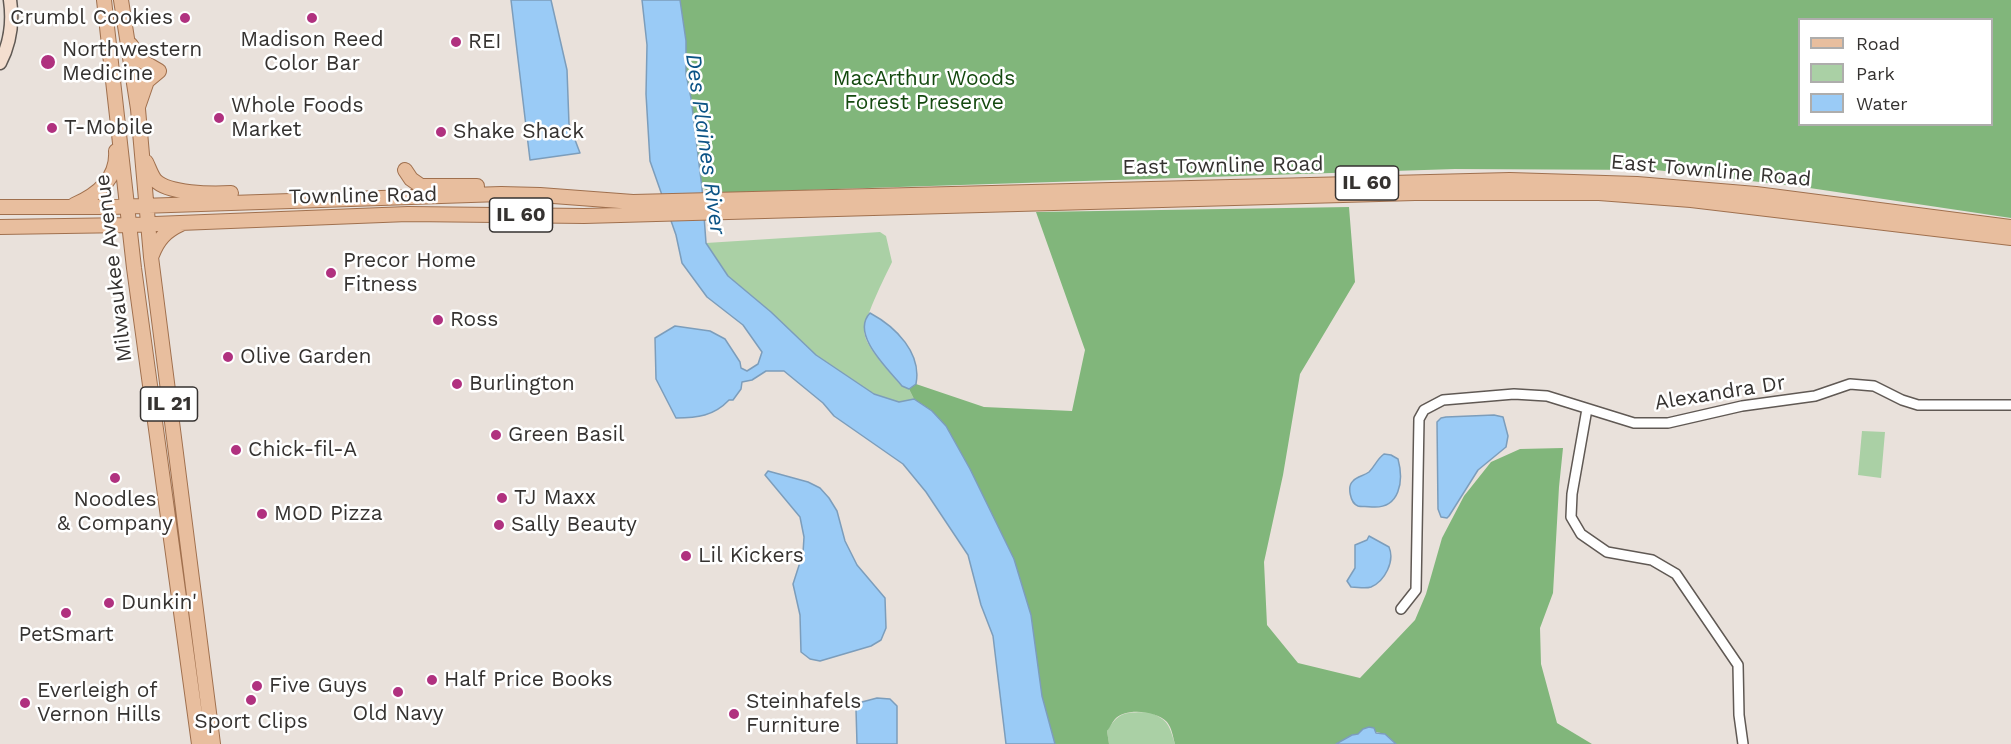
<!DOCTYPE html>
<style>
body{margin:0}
#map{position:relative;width:2011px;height:744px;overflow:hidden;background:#e9e1db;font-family:"Work Sans",sans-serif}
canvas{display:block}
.legend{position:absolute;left:1798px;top:18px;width:195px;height:108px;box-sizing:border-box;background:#fff;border:2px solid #aeadac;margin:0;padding:8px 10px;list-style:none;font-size:18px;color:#353230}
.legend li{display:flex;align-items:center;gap:12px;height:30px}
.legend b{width:30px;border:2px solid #aeadac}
</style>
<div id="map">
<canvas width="2011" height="744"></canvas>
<ul class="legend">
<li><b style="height:8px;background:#e8be9e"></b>Road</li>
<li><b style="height:16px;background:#aad0a5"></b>Park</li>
<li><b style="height:16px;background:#9acbf6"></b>Water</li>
</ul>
</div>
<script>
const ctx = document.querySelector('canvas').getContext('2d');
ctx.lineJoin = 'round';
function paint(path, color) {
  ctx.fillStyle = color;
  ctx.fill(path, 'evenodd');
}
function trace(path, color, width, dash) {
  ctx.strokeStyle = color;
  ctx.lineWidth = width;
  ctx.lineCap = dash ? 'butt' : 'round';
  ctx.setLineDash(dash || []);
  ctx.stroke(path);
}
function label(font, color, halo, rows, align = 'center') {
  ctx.font = font + ' "Work Sans",sans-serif';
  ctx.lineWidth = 5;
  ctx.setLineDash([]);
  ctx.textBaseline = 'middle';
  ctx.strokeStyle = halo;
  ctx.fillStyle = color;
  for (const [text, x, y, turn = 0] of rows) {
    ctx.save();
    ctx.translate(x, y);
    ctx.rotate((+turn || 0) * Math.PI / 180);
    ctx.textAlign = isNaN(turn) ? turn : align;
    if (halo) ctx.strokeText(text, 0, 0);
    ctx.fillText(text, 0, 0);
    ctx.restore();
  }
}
paint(new Path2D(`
 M880 232 886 236 892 262C885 277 861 323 865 336 869 351 891 373 902 386L909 389 914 399 899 402 874 394 816 355 771 312 728 276 706 243Z
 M1862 431 1885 432 1881 478 1858 475Z
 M1150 712C1169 721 1169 725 1175 744H1109L1107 731C1120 710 1126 713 1150 712Z`), '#aad0a5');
paint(new Path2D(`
 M680 0H2011V218L1803 187 1656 170 1455 169 713 193 702 188 691 98 686 74V41ZM1800 20H1992V124H1800Z
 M1349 207 1355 282 1300 374 1283 475 1264 562 1267 625 1298 663 1360 678 1415 620 1426 594 1442 538 1464 496 1491 462 1520 449 1563 448 1559 487 1553 593 1540 628 1541 664 1557 723 1592 744H1396L1385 734 1363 729 1358 734 1352 735 1336 744H1175C1173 737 1172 728 1167 722 1157 711 1126 707 1115 719 1112 722 1110 728 1107 731L1109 744H1055L1042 696 1014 559 970 470 946 426 932 411 914 399 909 389 916 384 984 407 1072 411 1085 350 1036 212Z`), '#81b67b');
const water = new Path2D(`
 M511 0H551L567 70 569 124 580 153 530 160Z
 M642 0H680L686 41V74L691 98 702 188 706 243 728 276 771 312 816 355 874 394 899 402 914 399 932 411 946 426 970 469 1014 559 1031 615 1042 696 1055 744H1006L993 636 981 605 968 555 926 492 903 464 834 416 823 403 784 371H766L752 380 742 382 741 389 733 400H729C714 416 697 418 676 418L656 379 655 338 675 326 710 331 725 339 740 362 741 368 747 371 758 364 762 352 743 325 707 297 682 263 676 235 650 161 646 94 647 45Z
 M870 313C896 327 922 353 916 384L909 389 902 386C888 369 850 334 870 313Z
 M1494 415 1503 417 1508 436 1506 447 1478 470 1449 516 1447 518 1441 517 1438 509 1437 422 1441 418 1446 417Z
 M1384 454 1391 455 1398 459C1404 481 1400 509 1372 507 1368 506 1361 507 1358 506 1350 503 1347 486 1353 481 1357 476 1364 476 1369 472 1375 466 1377 459 1384 454Z
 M768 471 808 482 820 488 829 498 837 511 845 541 857 565 885 598 886 628 881 640 871 646 820 661 810 659 801 652 800 615 793 584 803 553 804 537 800 517 765 475Z
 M1369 536 1389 547C1395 561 1385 581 1371 587 1365 589 1358 587 1351 587L1347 581 1355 568V545L1367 540Z
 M877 698 890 699 897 706V744H857L856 709 862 702Z
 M1369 727 1374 728 1376 733 1385 734 1396 744H1336L1352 735 1358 734 1363 729Z`);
paint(water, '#9acbf6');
trace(water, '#7c9dbb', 1.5);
const street = new Path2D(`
 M1587 409 1572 494 1571 517 1581 534 1607 552 1652 560 1676 574 1738 665 1739 715 1743 744
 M1401 609 1416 590 1419 419 1424 410 1443 400 1514 394 1547 396 1634 423H1668L1742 406 1815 396 1850 384 1874 386 1902 400 1918 405H2011`);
const secondary = new Path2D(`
 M0 63C10 44 13 21 10 0`);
const primary = new Path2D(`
 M104 0 134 268 199 744
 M121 0 138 109 151 257 213 744
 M131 45 140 60 159 71 147 81 138 107
 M146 162C149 168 151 175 155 180 168 194 212 194 231 193
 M405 170 411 179 421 186H477
 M74 205C97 195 118 179 116 151
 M0 207H111L501 194 540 195 633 202 1510 180 1637 184 1756 194 2011 227
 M0 227 129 225 408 214 584 216 1415 193H1599L1691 200 2011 238
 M152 255C158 239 166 231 181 224`);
trace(street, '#605954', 12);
trace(secondary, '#605954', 15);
trace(primary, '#a0704e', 16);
trace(street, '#fff', 9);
trace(secondary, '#f4decf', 12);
trace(primary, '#e8be9e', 14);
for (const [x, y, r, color] of [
 [185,18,6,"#b0317f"],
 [312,18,6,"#b0317f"],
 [456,42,6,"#b0317f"],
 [48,62,8,"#b0317f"],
 [219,118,6,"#b0317f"],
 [52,128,6,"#b0317f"],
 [441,132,6,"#b0317f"],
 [331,273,6,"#b0317f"],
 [438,320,6,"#b0317f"],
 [228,357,6,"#b0317f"],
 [457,384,6,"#b0317f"],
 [496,435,6,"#b0317f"],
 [236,450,6,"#b0317f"],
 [115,478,6,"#b0317f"],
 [502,498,6,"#b0317f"],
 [262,514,6,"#b0317f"],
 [499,525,6,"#b0317f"],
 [686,556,6,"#b0317f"],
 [109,603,6,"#b0317f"],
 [66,613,6,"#b0317f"],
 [432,680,6,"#b0317f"],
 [257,686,6,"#b0317f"],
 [398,692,6,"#b0317f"],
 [251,700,6,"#b0317f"],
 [25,703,6,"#b0317f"],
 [734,714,6,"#b0317f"]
]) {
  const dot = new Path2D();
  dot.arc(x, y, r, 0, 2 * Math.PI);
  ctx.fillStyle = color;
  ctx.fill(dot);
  trace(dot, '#fff', 2);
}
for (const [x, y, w] of [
 [1367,183,63],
 [521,215,63],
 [169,404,57]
]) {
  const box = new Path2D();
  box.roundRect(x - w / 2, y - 17, w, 34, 4.5);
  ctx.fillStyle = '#fff';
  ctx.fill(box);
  trace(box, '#353230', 1.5);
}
label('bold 20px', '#353230', null, [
 ["IL 60",1367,183],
 ["IL 60",521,215],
 ["IL 21",169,404]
]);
label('21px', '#353230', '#fff', [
 ["Crumbl Cookies",173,18,"right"],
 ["Madison Reed",312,40,"center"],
 ["Color Bar",312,64,"center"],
 ["REI",468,42],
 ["Northwestern",62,50],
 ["Medicine",62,74],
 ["Whole Foods",231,106],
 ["Market",231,130],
 ["T-Mobile",64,128],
 ["Shake Shack",453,132],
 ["Precor Home",343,261],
 ["Fitness",343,285],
 ["Ross",450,320],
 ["Olive Garden",240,357],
 ["Burlington",469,384],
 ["Green Basil",508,435],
 ["Chick-fil-A",248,450],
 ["TJ Maxx",514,498],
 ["Noodles",115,500,"center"],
 ["& Company",115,524,"center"],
 ["MOD Pizza",274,514],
 ["Sally Beauty",511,525],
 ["Lil Kickers",698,556],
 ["Dunkin'",121,603],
 ["PetSmart",66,635,"center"],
 ["Half Price Books",444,680],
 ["Five Guys",269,686],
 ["Everleigh of",37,691],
 ["Vernon Hills",37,715],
 ["Steinhafels",746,702],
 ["Furniture",746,726],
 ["Old Navy",398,714,"center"],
 ["Sport Clips",251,722,"center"]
], 'left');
label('21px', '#14490f', '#fff', [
 ["MacArthur Woods",924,79],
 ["Forest Preserve",924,103]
]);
label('21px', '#353230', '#fff', [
 ["East Townline Road",1223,166,-1],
 ["East Townline Road",1711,171,5],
 ["Townline Road",363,196,-1],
 ["Milwaukee Avenue",114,268,-97],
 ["Alexandra Dr",1720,393,-9]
]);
label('italic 22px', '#0b5385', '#fff', [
 ["Des Plaines River",705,144,82]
]);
</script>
